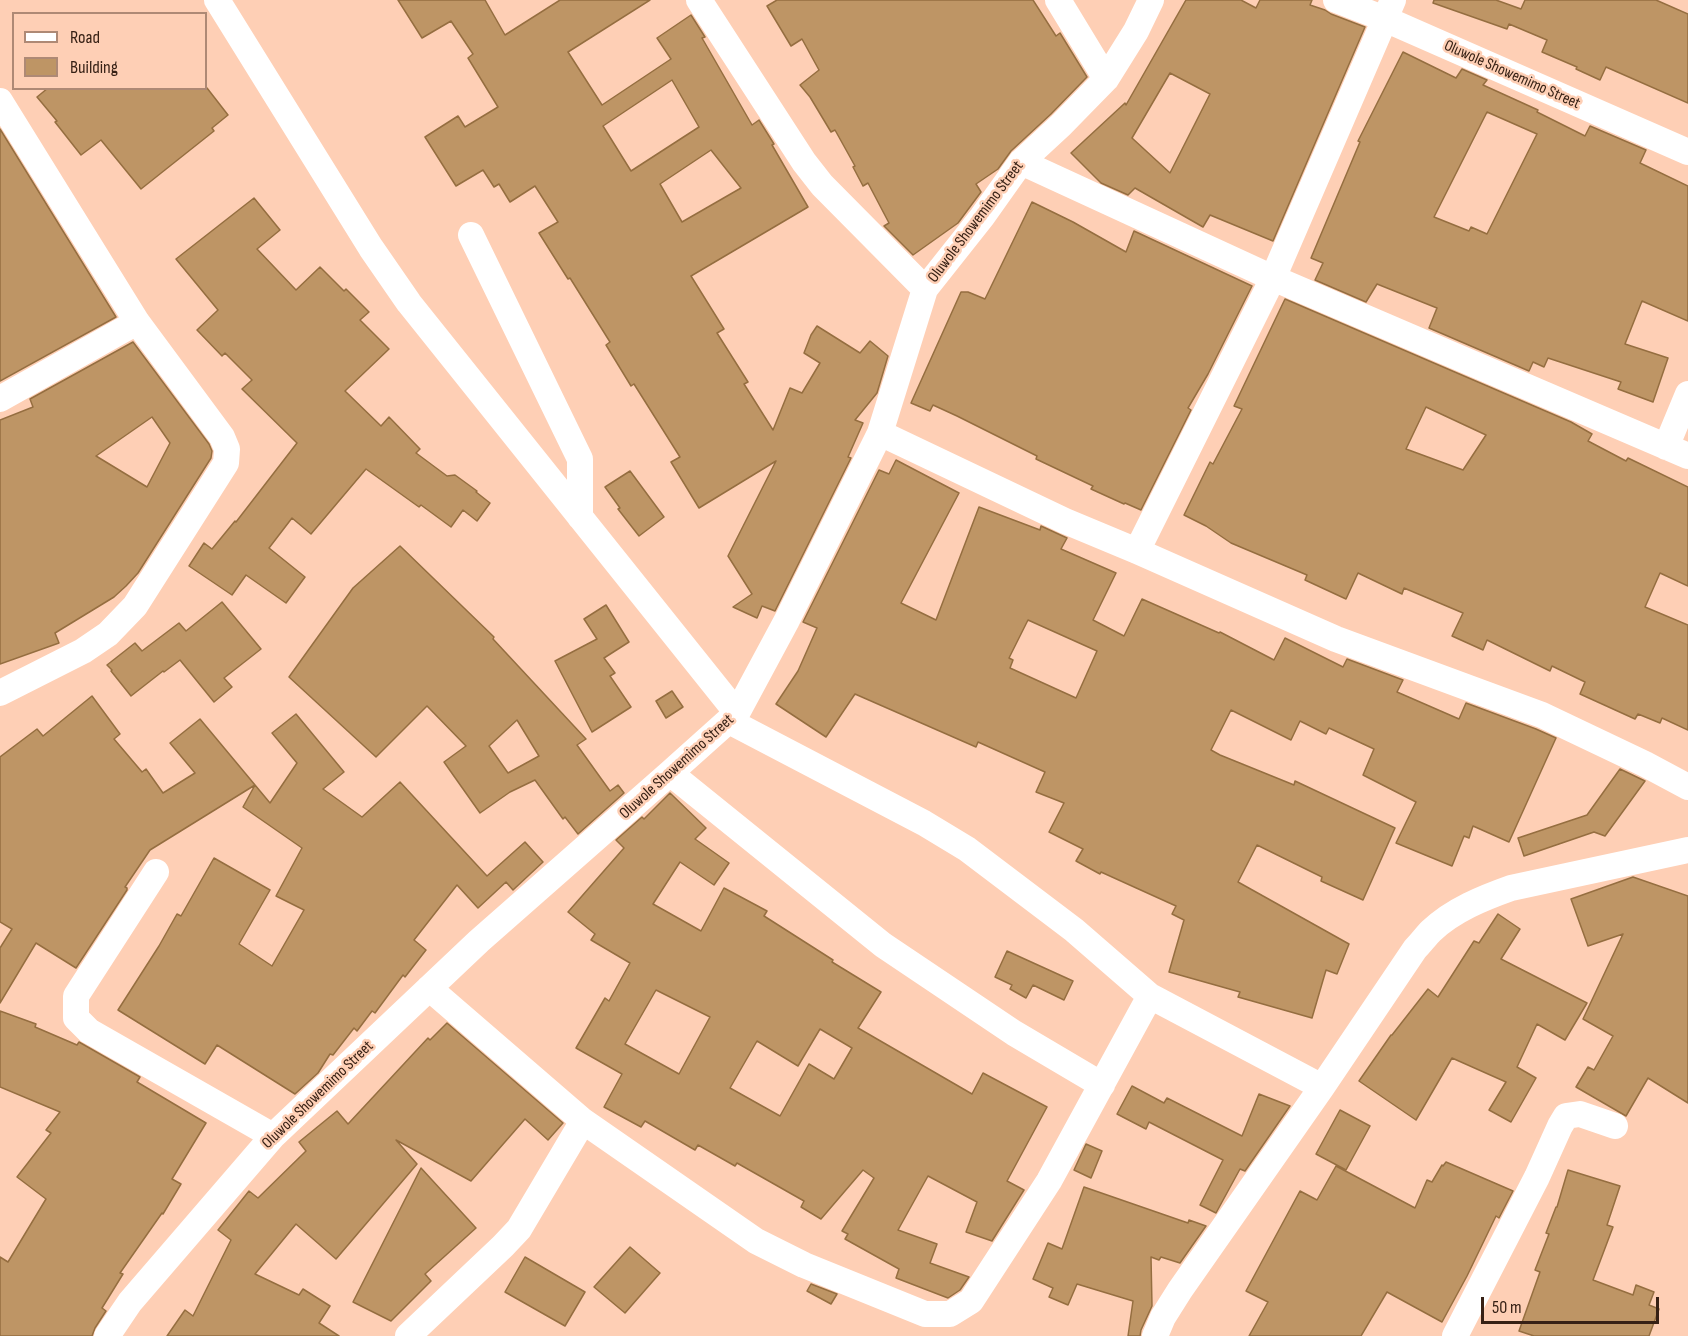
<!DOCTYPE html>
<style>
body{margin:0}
#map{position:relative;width:1688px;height:1336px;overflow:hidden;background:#fecfb5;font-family:"Sofia Sans Condensed",sans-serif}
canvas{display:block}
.legend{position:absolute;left:12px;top:12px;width:195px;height:78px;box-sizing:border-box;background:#fecfb5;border:2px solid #ae8975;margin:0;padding:8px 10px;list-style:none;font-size:18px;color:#372115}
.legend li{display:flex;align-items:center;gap:12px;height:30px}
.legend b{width:30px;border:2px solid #ae8975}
.scale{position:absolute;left:1481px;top:1297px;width:178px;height:27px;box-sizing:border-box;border:3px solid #372115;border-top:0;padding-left:8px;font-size:18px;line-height:21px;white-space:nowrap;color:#372115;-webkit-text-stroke:4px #fecfb5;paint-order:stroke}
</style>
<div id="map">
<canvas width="1688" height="1336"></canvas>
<ul class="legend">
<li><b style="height:8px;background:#fff"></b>Road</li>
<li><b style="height:16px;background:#be9565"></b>Building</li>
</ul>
<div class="scale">50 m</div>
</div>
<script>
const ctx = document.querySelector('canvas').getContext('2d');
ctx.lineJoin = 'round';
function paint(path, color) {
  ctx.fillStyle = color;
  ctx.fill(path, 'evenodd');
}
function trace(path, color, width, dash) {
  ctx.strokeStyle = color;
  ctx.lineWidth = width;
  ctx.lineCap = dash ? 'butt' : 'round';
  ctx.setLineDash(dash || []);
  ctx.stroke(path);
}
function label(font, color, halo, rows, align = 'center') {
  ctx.font = font + ' "Sofia Sans Condensed",sans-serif';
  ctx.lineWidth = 5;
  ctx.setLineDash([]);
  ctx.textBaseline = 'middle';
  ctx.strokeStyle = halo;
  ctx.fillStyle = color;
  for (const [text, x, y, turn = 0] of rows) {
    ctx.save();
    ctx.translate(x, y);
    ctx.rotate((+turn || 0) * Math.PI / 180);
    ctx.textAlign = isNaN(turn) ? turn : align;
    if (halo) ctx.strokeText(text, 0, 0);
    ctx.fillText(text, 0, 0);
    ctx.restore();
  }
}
const building = new Path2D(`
 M398 0H485L505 35 560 0H650L568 52 602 105 671 59 657 38 691 15 705 37 702 38 752 125 759 120 774 144 772 145 808 207 691 276 724 329 717 333 748 382 744 384 773 430 790 388 802 393 820 363 804 353 811 335 817 326 860 353 870 341 888 356 877 393 855 420 863 423 848 457 851 458 775 611 762 606 757 618 733 607 752 594 728 556 776 461 699 508 671 462 680 457 634 384 631 386 606 345 610 342 570 278 568 279 539 233 558 222 535 186 510 202 499 184 494 187 483 170 456 186 425 137 458 116 465 127 498 107 468 58 473 54 451 21 422 38ZM672 80 699 127 631 171 603 126ZM711 150 741 188 682 222 660 184Z
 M777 0H1033L1056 36 1060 33 1087 77 1051 114 1011 151 998 169 976 184 981 192 958 223 913 255 884 226 889 223 868 183 863 186 853 167 855 166 835 130 831 132 810 97 800 85 819 70 802 39 791 46 767 6Z
 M1186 0H1241L1256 8 1260 0H1312L1310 5 1325 10 1331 14 1365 27 1273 241 1210 215 1203 227 1135 188 1128 195 1101 183 1071 153 1125 103 1126 105ZM1170 73 1210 94 1170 173 1132 138Z
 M1434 0H1496L1521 9 1525 0H1656L1688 14V103L1606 67 1600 80 1576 69 1577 67 1542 52 1547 40 1509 24 1507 29 1433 3Z
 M1403 52 1456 78 1462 69 1487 80 1483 85 1538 110 1537 112 1585 136 1590 126 1646 150 1640 163 1688 186V321L1642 301 1625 344 1668 358 1653 402 1618 389 1621 382 1548 358 1544 367 1533 362 1529 371 1429 328 1437 308 1377 284 1366 302 1315 280 1323 263 1311 258 1360 142 1358 141ZM1487 112 1537 134 1487 234 1471 227 1469 231 1434 217Z
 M48 88H207L228 115 212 128 214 131 141 189 101 140 81 155 55 122 57 121 37 97Z
 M0 129 116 317 0 381Z
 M254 198 280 230 257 249 296 290 320 267 344 291 346 289 369 312 360 320 389 349 345 391 381 426 389 417 420 449 416 453 447 476 455 475 477 491 476 492 490 503 477 521 463 510 451 527 421 505 419 507 366 469 311 534 292 518 269 548 305 577 286 603 246 575 232 595 189 566 204 543 212 549 235 521 236 522 297 443 242 389 252 380 225 353 222 356 197 330 218 310 176 259Z
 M1032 202 1073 222 1126 252 1134 231 1252 286 1208 374 1188 408 1191 410 1141 510 1125 503 1124 504 1091 489 1093 486 1036 459 1037 456 957 416 933 405 930 411 911 403 961 292H968L985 299Z
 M1285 299 1571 422 1592 434 1588 441 1626 461 1628 458 1688 487V586L1660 573 1645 607 1688 625V730L1662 718 1660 723 1638 714 1635 719 1580 694 1585 682 1552 666 1550 671 1487 640 1483 650 1452 636 1463 613 1404 588 1402 594 1358 573 1346 599 1305 580 1307 575 1231 543 1206 526 1184 515 1210 462 1213 464 1242 409 1234 406ZM1426 407 1486 435 1463 470 1406 449Z
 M133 342 209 444 212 451 211 458 138 573 126 586 114 597 55 633 59 643 0 664V420L33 407 30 399ZM152 417 170 443 147 487 96 456Z
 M896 460 959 493 901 603 936 620 979 507 1040 530 1041 526 1067 538 1061 549 1116 573 1093 620 1124 636 1142 599 1219 633 1220 632 1274 660 1285 638 1343 667 1347 659 1403 680 1397 692 1459 719 1466 703 1536 729 1556 738 1509 842 1473 826 1469 838 1464 836 1452 866 1396 843 1416 802 1363 775 1374 749 1329 728 1326 734 1300 721 1291 740 1231 710 1211 750 1220 755 1294 785 1295 781 1395 828 1363 900 1321 881 1322 877 1257 845 1238 882 1349 944 1337 974 1326 970 1312 1018 1238 997 1240 992 1169 972 1184 920 1172 914 1176 906 1101 872 1100 874 1076 861 1083 849 1049 832 1064 803 1036 792 1045 772 978 742 976 747 855 694 826 737 776 704 798 671 817 628 803 622 879 470 889 474ZM1028 620 1097 651 1076 698 1010 668 1013 660 1009 658Z
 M630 471 664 517 639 536 618 509 620 508 605 487Z
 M400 546 494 637 493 639 586 739 577 745 610 791 618 785 624 793 578 834 565 817 563 819 535 780 510 792 480 813 444 762 466 746 427 706 376 757 289 677 353 588ZM517 720 539 756 508 773 489 746Z
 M222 602 261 649 224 678 232 687 214 702 180 660 164 672 163 671 131 696 111 671 112 670 107 665 135 643 142 651 179 623 186 631Z
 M606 605 629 642 604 658 615 673 610 676 631 707 592 732 555 661 597 639 584 619Z
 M672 691 683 707 666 718 656 701Z
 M92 696 120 734 114 739 142 772 146 769 163 793 195 773 170 743 200 719 255 785 150 850 125 887 127 888V890L76 968 36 943 0 1003V948L12 929 0 922V757L37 729 43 736Z
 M296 714 344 772 323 789 362 817 400 782 487 876 525 842 543 862 513 890 506 882 478 908 457 885 414 940 426 950 405 977 403 975 375 1013 372 1011 357 1031 354 1028 333 1055 330 1054 318 1073 295 1094 217 1045 205 1064 118 1010 159 946 177 914 181 916 214 858 270 890 239 944 272 966 304 910 276 896 302 848 243 807 255 785 270 803 297 763 272 733Z
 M1620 769 1645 781 1605 836 1594 832 1524 856 1518 838 1587 815Z
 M670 793 706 828 695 839 729 863 714 885 680 862 653 904 701 931 724 888 767 911 764 916 833 960 832 962 881 992 858 1028 972 1094 983 1073 1047 1107 1007 1181 1024 1190 992 1241 966 1232 977 1202 928 1176 898 1230 937 1244 930 1263 969 1277 960 1290 948 1298 896 1278 899 1269 845 1239 848 1234 842 1231 874 1178 863 1170 821 1219 801 1207 804 1201 737 1163 735 1166 698 1145 695 1150 645 1121 641 1127 604 1107 622 1074 576 1048 605 998 609 1001 630 963 591 940 595 934 568 912 624 848 616 840 642 817 644 819ZM656 990 710 1017 679 1074 625 1044ZM820 1029 852 1048 834 1079 809 1064 780 1116 730 1088 757 1041 798 1066Z
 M1633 877 1688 896V1103L1648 1078 1626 1116 1576 1087 1588 1067 1594 1070 1613 1036 1583 1019 1623 934 1588 946 1571 899Z
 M1498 914 1520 929 1501 959 1587 1003 1565 1040 1537 1024 1517 1067 1536 1078 1511 1122 1489 1110 1506 1082 1452 1058 1416 1120 1359 1081 1391 1035H1392L1428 989 1438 997 1474 941 1479 943Z
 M1007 951 1073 981 1064 1000 1033 985 1026 998 1010 989 1012 985 995 977Z
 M0 1011 36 1024 35 1027 77 1045 79 1042 140 1077 137 1082 206 1123 172 1179 181 1184 163 1214 162 1213 120 1273 123 1274 102 1308 106 1311 95 1328 92 1336H0V1257L8 1262 46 1199 17 1177 51 1133 46 1130 60 1112 0 1087Z
 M447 1023 563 1123 548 1140 525 1119 471 1181 396 1140 417 1164 336 1259 296 1224 255 1274 299 1295 303 1289 330 1306 319 1323 339 1336H167L185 1310 193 1316 231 1240 218 1230 249 1191 258 1198 306 1151 299 1142 337 1111 348 1124 428 1038 430 1040Z
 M1132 1086 1164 1103 1167 1098 1242 1136 1259 1094 1290 1106 1245 1171 1240 1169 1216 1213 1200 1205 1223 1160 1149 1122 1146 1129 1117 1114Z
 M1340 1110 1370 1126 1346 1170 1316 1154Z
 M1086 1144 1102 1151 1091 1178 1074 1170Z
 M1446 1162 1513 1191 1499 1218 1496 1216 1467 1276 1442 1322 1387 1292 1361 1336H1249L1268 1302 1246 1291 1300 1191 1317 1200 1336 1166 1415 1208 1427 1180 1432 1182 1442 1165 1443 1166Z
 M421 1168 476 1228 425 1274 431 1281 391 1321 353 1302Z
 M1568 1170 1620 1186 1607 1225 1613 1227 1593 1280 1633 1295 1636 1285 1654 1292 1649 1305 1659 1309 1649 1336H1534L1519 1331 1540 1272 1535 1270 1549 1234 1546 1233 1556 1207H1557Z
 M1084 1187 1188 1223 1189 1220 1206 1226 1180 1263 1161 1257 1159 1260 1151 1257 1152 1306 1141 1330 1140 1336H1128L1133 1301 1077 1284 1068 1305 1049 1297 1053 1288 1033 1279 1048 1243 1062 1249Z
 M630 1247 660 1273 625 1313 594 1287Z
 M525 1257 585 1292 565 1326 505 1292Z
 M811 1284 837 1294 831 1304 807 1291Z`);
paint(building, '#be9565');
trace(building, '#956e40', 1.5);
trace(new Path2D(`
 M217 0 371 248 409 303 737 713
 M699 0 804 162 822 185 925 289
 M1058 0 1106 79
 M1336 0 1385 19 1688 152
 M0 101 137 322 222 437 227 449 226 463 135 606 108 634 83 651 0 693
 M1021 162 1273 278 1688 456
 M471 235 580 459V517
 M0 399 137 322
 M880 433 1065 521 1137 551 1336 639 1542 715 1645 764 1688 787
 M1666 447 1688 394
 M1137 551 1273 278 1393 0
 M729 721 924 823 967 849 1074 930 1150 996 1322 1087
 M670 773 883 945 1014 1033 1102 1085
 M156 872 76 996V1018L89 1031 273 1136
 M429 988 583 1121 756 1241 804 1265 925 1314H950L971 1301 1049 1181 1150 996
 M107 1336 130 1302 273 1136 479 941 670 773 737 713 787 620 880 433 925 289 982 217 1021 162 1061 125 1106 79 1136 31 1151 0
 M408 1336 503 1246 519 1229 583 1121
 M1155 1336 1163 1317 1180 1290 1322 1087 1415 949C1421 943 1426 936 1431 931 1453 910 1483 898 1511 888L1688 850
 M1455 1336 1537 1177 1560 1126 1566 1116 1580 1114 1615 1126`), '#fff', 26);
label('16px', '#372115', '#fecfb5', [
 ["Oluwole Showemimo Street",1512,75,24],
 ["Oluwole Showemimo Street",976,222,-53],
 ["Oluwole Showemimo Street",677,767,-42],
 ["Oluwole Showemimo Street",318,1095,-44]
]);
</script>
